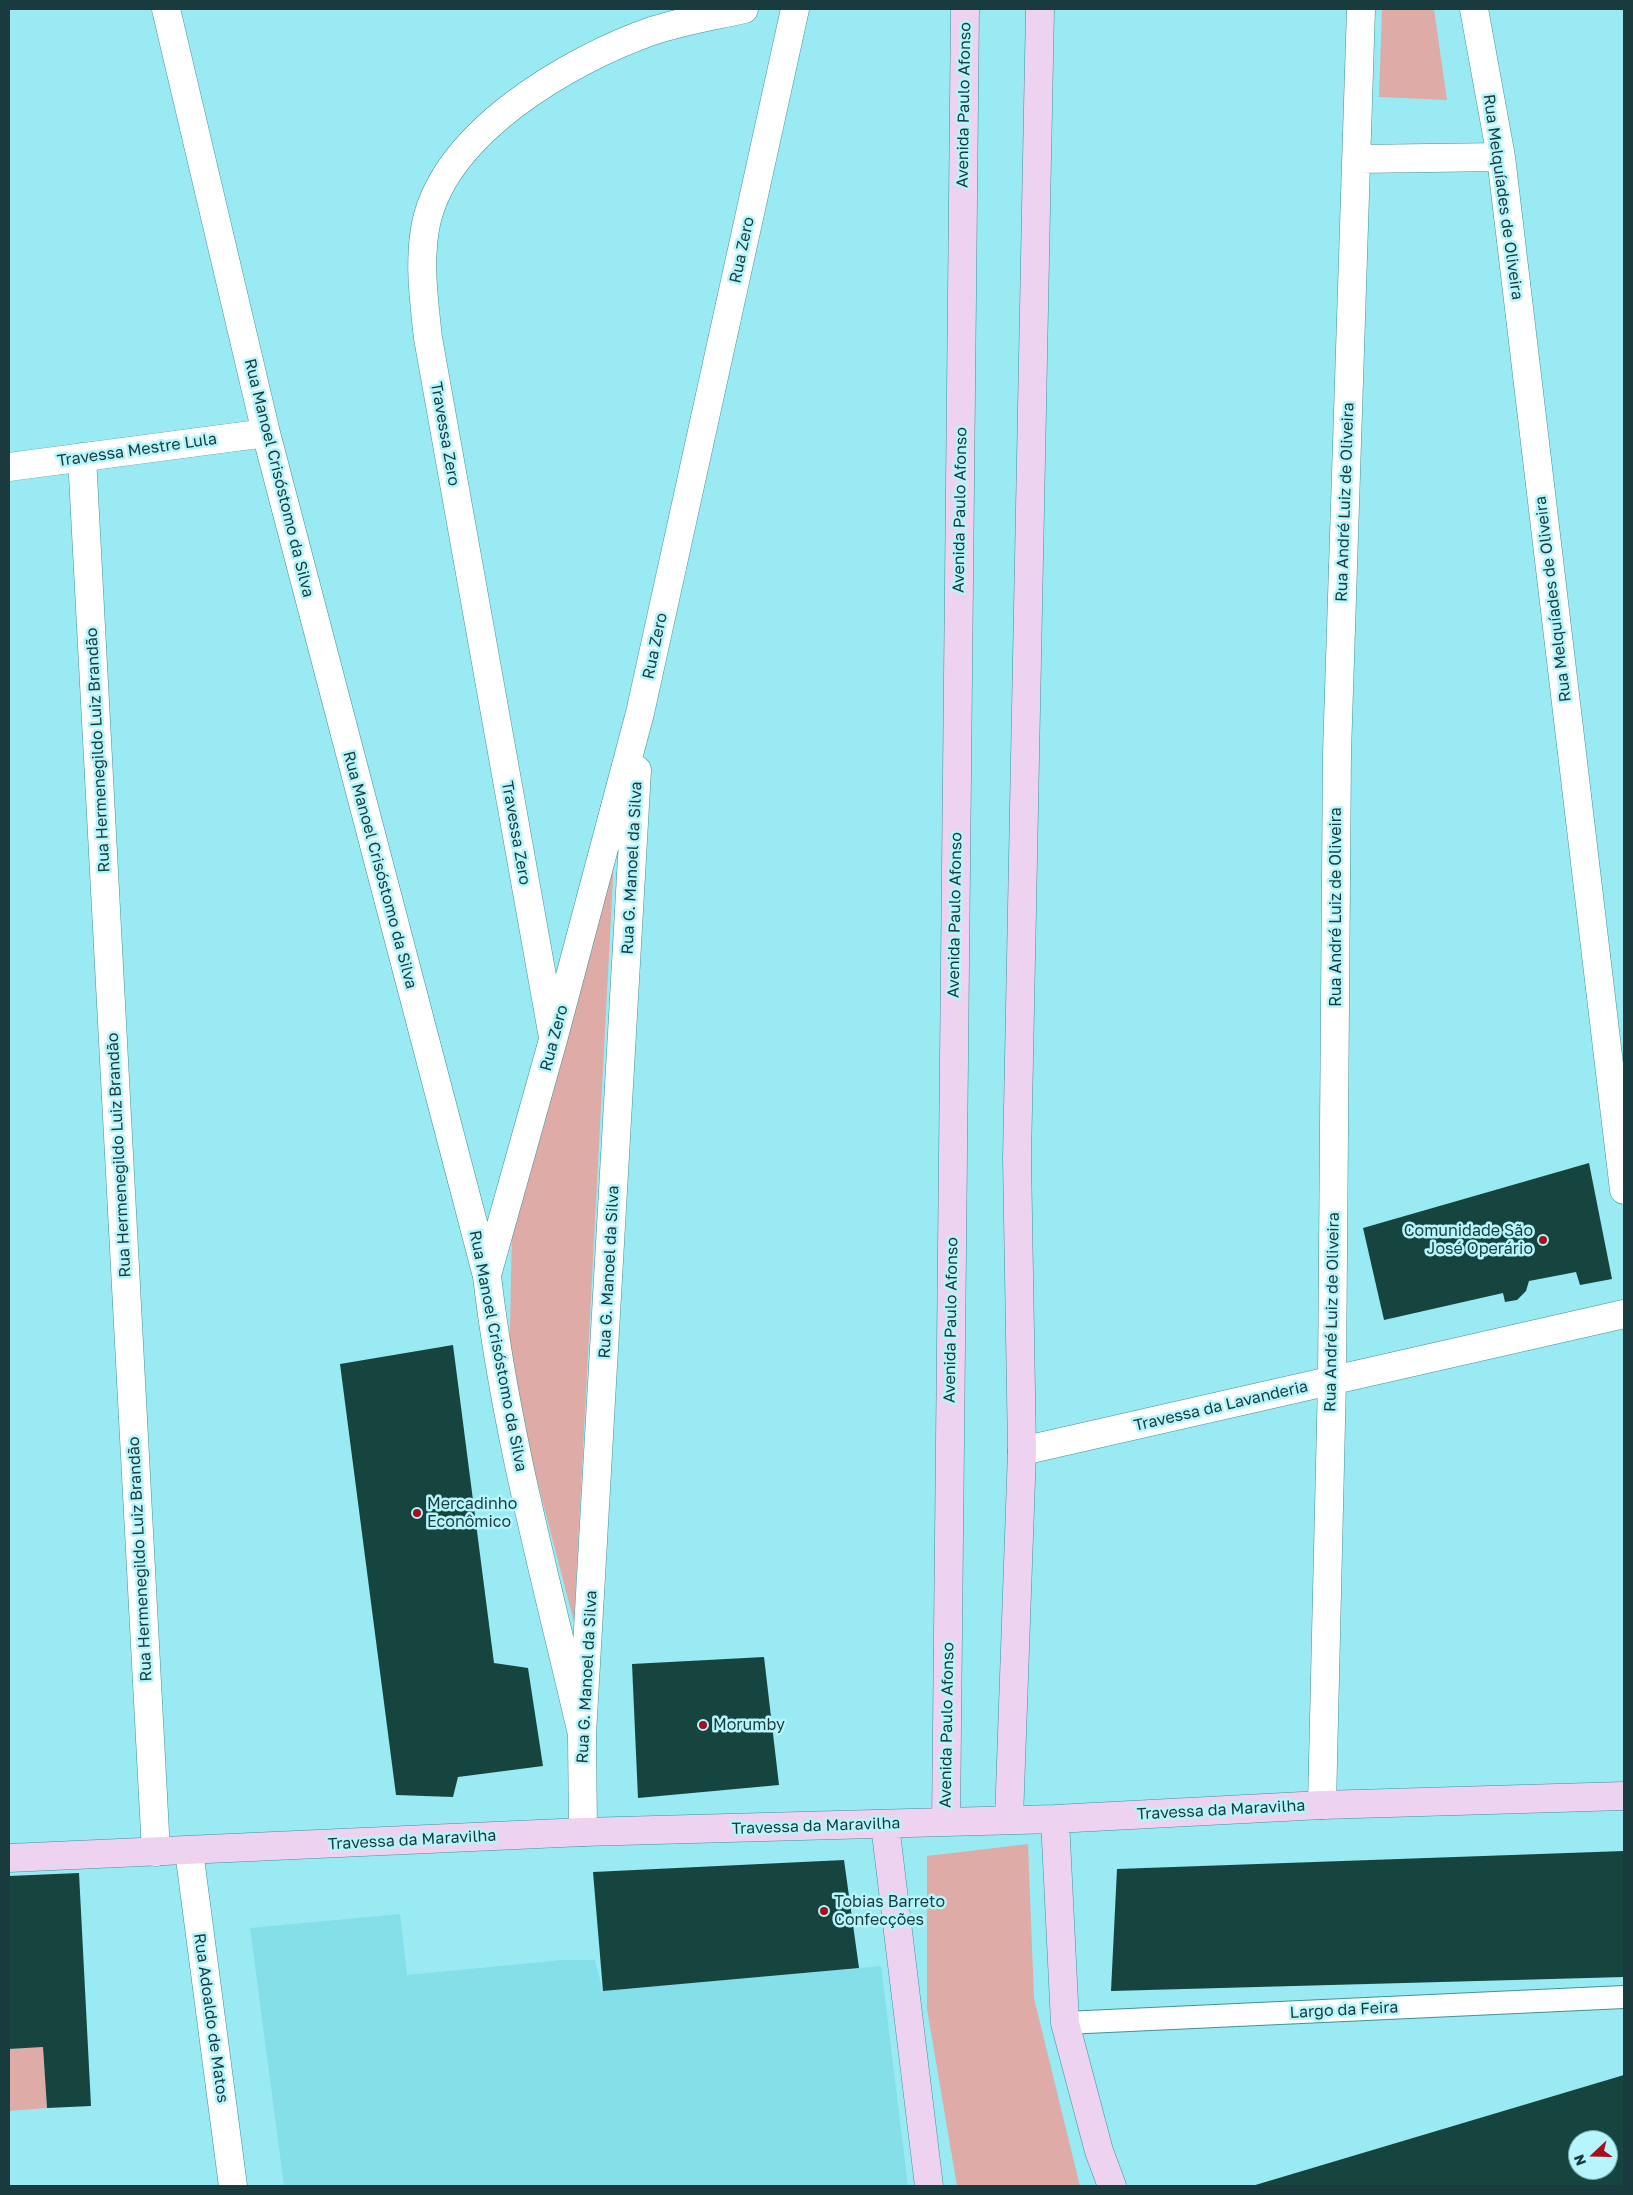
<!DOCTYPE html>
<meta charset="utf-8">
<style>
body{margin:0}
#map{position:relative;width:1633px;height:2195px;overflow:hidden;background:#9aeaf3;font-family:"Golos Text",sans-serif}
canvas{display:block}
.frame{position:absolute;inset:0;border:10px solid #193b3e;pointer-events:none}
.north{position:absolute;left:1568px;top:2130px;width:50px;height:50px;box-sizing:border-box;background:#b6f5fb;border:1px solid #77abaf;border-radius:50%;rotate:249deg;font-size:14px;font-weight:700;line-height:20px;text-align:center;color:#193b3e}
.north::after{content:'';display:block;margin:auto;width:18px;height:22px;background:#a60f1e;clip-path:polygon(50% 0,100% 100%,50% 72%,0 100%)}
</style>
<div id="map">
<canvas width="1633" height="2195"></canvas>
<div class="frame"></div>
<div class="north">N</div>
</div>
<script>
const ctx = document.querySelector('canvas').getContext('2d');
ctx.lineJoin = 'round';
function paint(path, color) {
  ctx.fillStyle = color;
  ctx.fill(path, 'evenodd');
}
function trace(path, color, width, dash) {
  ctx.strokeStyle = color;
  ctx.lineWidth = width;
  ctx.lineCap = dash ? 'butt' : 'round';
  ctx.setLineDash(dash || []);
  ctx.stroke(path);
}
function label(font, color, halo, rows, align = 'center') {
  ctx.font = font + ' "Golos Text",sans-serif';
  ctx.lineWidth = 5;
  ctx.setLineDash([]);
  ctx.textBaseline = 'middle';
  ctx.strokeStyle = halo;
  ctx.fillStyle = color;
  for (const [text, x, y, turn = 0] of rows) {
    ctx.save();
    ctx.translate(x, y);
    ctx.rotate((+turn || 0) * Math.PI / 180);
    ctx.textAlign = isNaN(turn) ? turn : align;
    if (halo) ctx.strokeText(text, 0, 0);
    ctx.fillText(text, 0, 0);
    ctx.restore();
  }
}
paint(new Path2D(`
 M400 1914 407 1975 562 1960H595L603 1991 881 1966 908 2186H284L250 1928Z`), '#84dfe9');
paint(new Path2D(`
 M1382 9H1434L1447 100 1379 97Z
 M614 858 574 1622 509 1373 512 1232Z
 M1028 1844 1034 1998 1080 2186H957L927 2009V1856Z
 M43 2047 47 2108 9 2111V2049Z`), '#deaba6');
paint(new Path2D(`
 M1589 1163 1612 1279 1580 1285 1576 1272 1529 1281 1526 1291 1517 1300 1505 1302 1503 1293 1384 1320 1363 1228Z
 M453 1345 494 1663 528 1668 543 1766 458 1777 453 1797 396 1795 340 1364Z
 M764 1657 779 1785 638 1798 632 1664Z
 M1624 1851V1977L1111 1991 1117 1869Z
 M844 1860 859 1968 603 1991 593 1872Z
 M79 1873 91 2106 47 2108 43 2047 9 2049V1876Z
 M1624 2075V2186H1252ZM1578 2140H1608V2170H1578Z`), '#164540');
const lane = new Path2D(`
 M1065 2023 1624 1997`);
const street = new Path2D(`
 M166 9 266 433 487 1276C505 1431 547 1583 582 1734
 M1474 9 1501 157 1624 1190
 M1357 159 1501 157
 M82 457 156 1852
 M9 467 266 433
 M552 1032 428 338C424 301 419 265 425 229 441 134 569 60 652 31 682 21 714 16 744 9
 M487 1275 553 1040 640 713 795 9
 M1022 1451 1624 1314
 M1322 1805 1332 1380 1337 752 1361 9
 M583 1832 582 1734 637 770
 M189 1851 233 2186`);
const secondary = new Path2D(`
 M1009 1819 1022 1451 1017 1158 1040 9
 M1055 1819 1065 2023 1099 2151 1112 2186
 M946 1822 965 9
 M885 1825 929 2186
 M9 1858 583 1832 1055 1819 1322 1805 1624 1796`);
trace(lane, '#419199', 24);
trace(street, '#419199', 29);
trace(secondary, '#419199', 29);
trace(lane, '#fff', 22);
trace(street, '#fff', 28);
trace(secondary, '#eed3f0', 28);
for (const [x, y, r, color] of [
 [1543,1240,5,"#a60f1e"],
 [417,1513,5,"#a60f1e"],
 [703,1725,5,"#a60f1e"],
 [824,1911,5,"#a60f1e"]
]) {
  const dot = new Path2D();
  dot.arc(x, y, r, 0, 2 * Math.PI);
  ctx.fillStyle = color;
  ctx.fill(dot);
  trace(dot, '#b6f5fb', 2);
}
label('16px', '#193b3e', '#b6f5fb', [
 ["Avenida Paulo Afonso",964,105,-89],
 ["Rua Melquíades de Oliveira",1503,197,82],
 ["Rua Zero",742,250,-78],
 ["Travessa Zero",445,434,80],
 ["Travessa Mestre Lula",137,450,-8],
 ["Rua Manoel Crisóstomo da Silva",279,478,76],
 ["Rua André Luiz de Oliveira",1345,502,-88],
 ["Avenida Paulo Afonso",960,510,-89],
 ["Rua Melquíades de Oliveira",1553,599,-97],
 ["Rua Zero",655,646,-78],
 ["Rua Hermenegildo Luiz Brandão",98,750,-93],
 ["Travessa Zero",516,833,80],
 ["Rua G. Manoel da Silva",632,868,-87],
 ["Rua Manoel Crisóstomo da Silva",380,870,75],
 ["Rua André Luiz de Oliveira",1336,907,-90],
 ["Avenida Paulo Afonso",955,915,-89],
 ["Rua Zero",554,1038,-75],
 ["Rua Hermenegildo Luiz Brandão",119,1155,-93],
 ["Rua G. Manoel da Silva",609,1272,-87],
 ["Rua André Luiz de Oliveira",1332,1312,-89],
 ["Avenida Paulo Afonso",951,1320,-89],
 ["Rua Manoel Crisóstomo da Silva",498,1351,79],
 ["Travessa da Lavanderia",1221,1406,-13],
 ["Rua Hermenegildo Luiz Brandão",140,1559,-93],
 ["Rua G. Manoel da Silva",587,1677,-87],
 ["Avenida Paulo Afonso",947,1725,-89],
 ["Travessa da Maravilha",1221,1810,-3],
 ["Travessa da Maravilha",816,1826,-2],
 ["Travessa da Maravilha",412,1840,-3],
 ["Largo da Feira",1344,2010,-3],
 ["Rua Adoaldo de Matos",211,2018,82]
]);
label('16px', '#193b3e', '#b6f5fb', [
 ["Comunidade São",1533,1231,"right"],
 ["José Operário",1533,1249,"right"],
 ["Mercadinho",427,1504],
 ["Econômico",427,1522],
 ["Morumby",713,1725],
 ["Tobias Barreto",834,1902],
 ["Confecções",834,1920]
], 'left');
</script>
